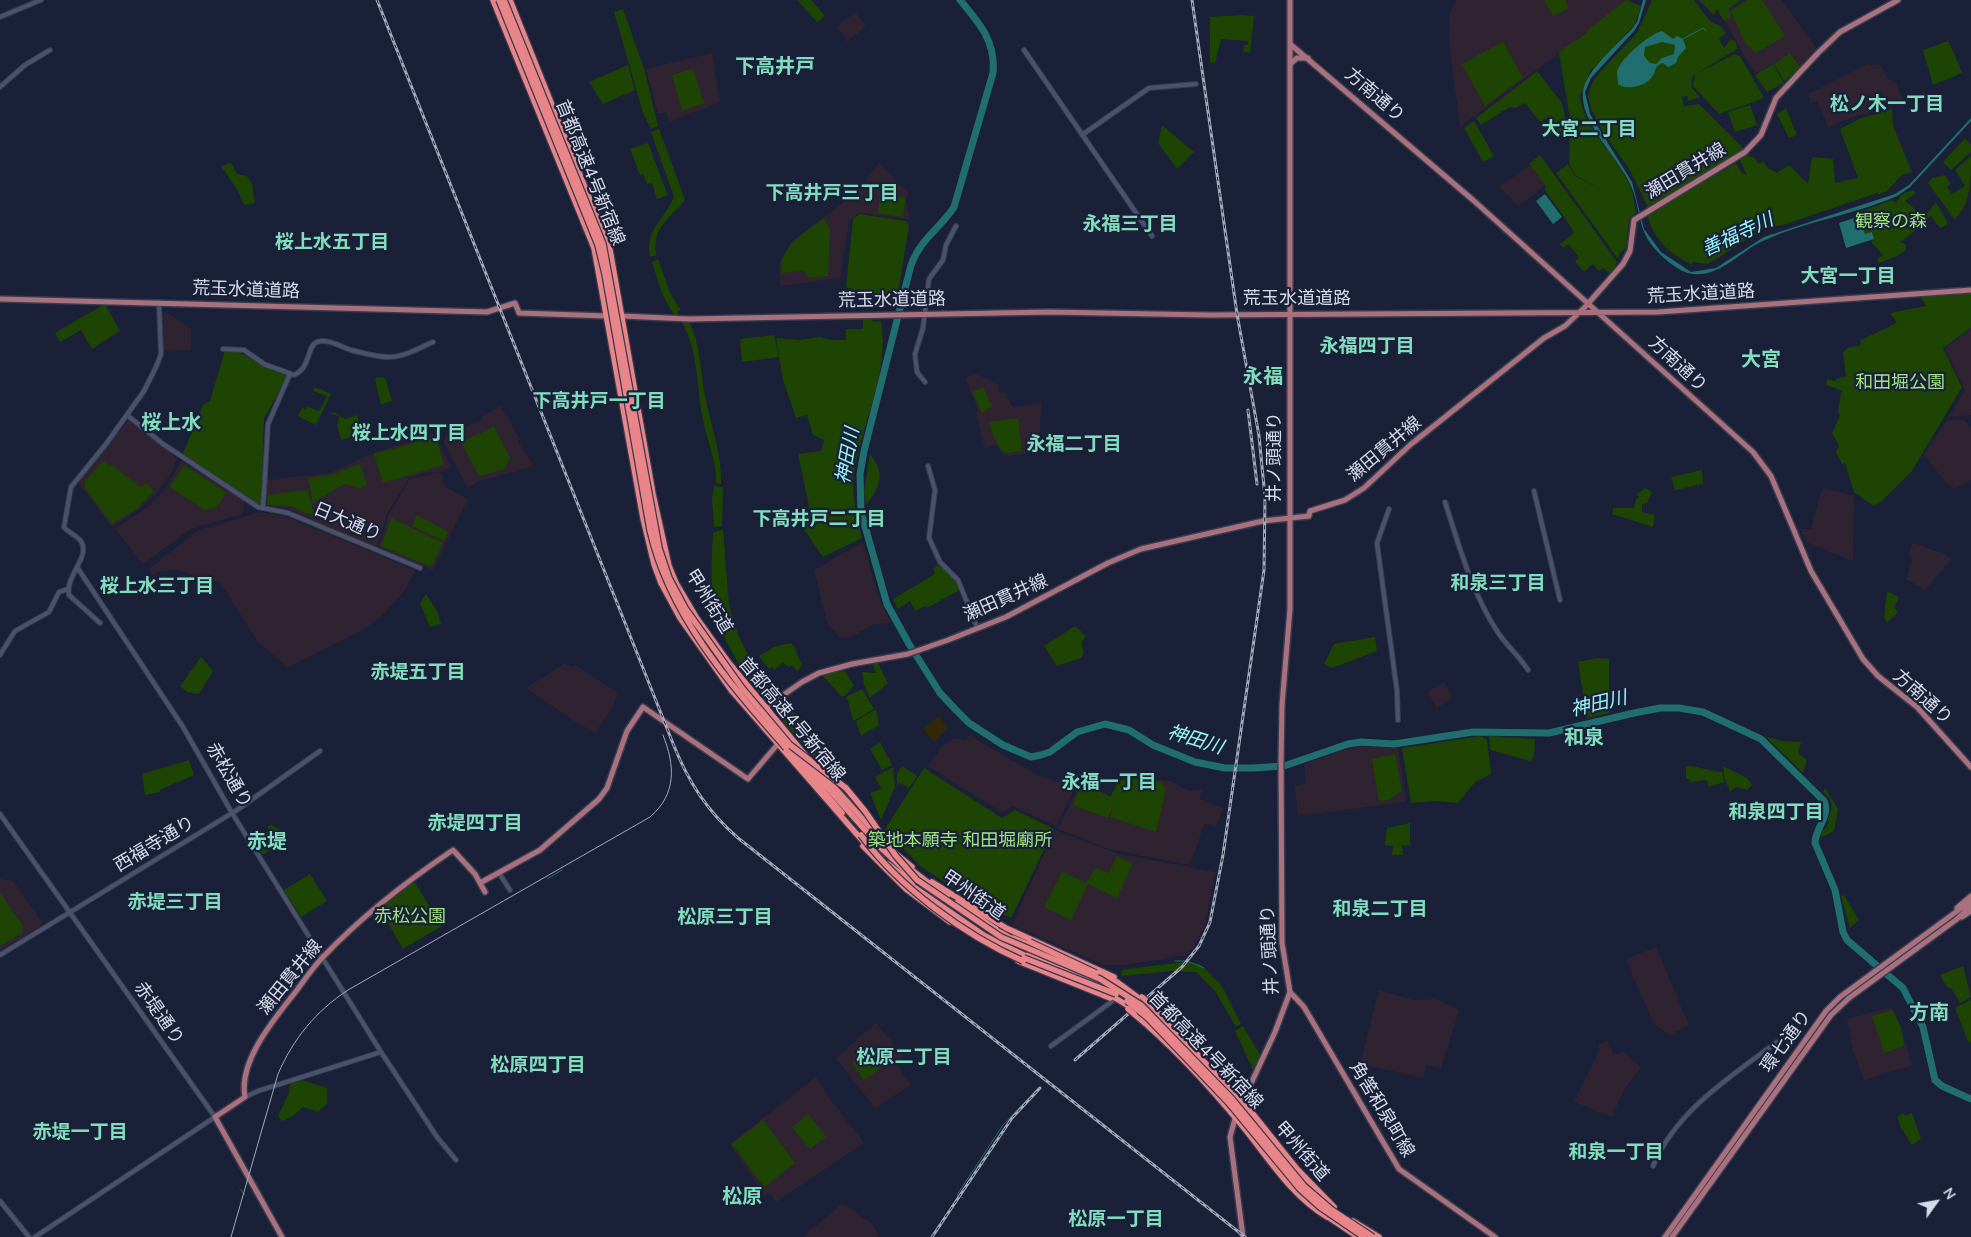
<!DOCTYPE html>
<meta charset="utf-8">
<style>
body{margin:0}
#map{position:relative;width:1971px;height:1237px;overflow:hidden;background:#192037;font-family:"Nunito Sans",sans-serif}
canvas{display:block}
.north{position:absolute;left:1911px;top:1177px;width:50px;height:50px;-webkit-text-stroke:4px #192037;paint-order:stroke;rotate:58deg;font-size:14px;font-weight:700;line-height:20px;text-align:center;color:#d6dbeb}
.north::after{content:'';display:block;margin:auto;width:18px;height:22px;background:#d6dbeb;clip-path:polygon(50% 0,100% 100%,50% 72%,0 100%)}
</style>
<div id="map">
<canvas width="1971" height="1237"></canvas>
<div class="north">N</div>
</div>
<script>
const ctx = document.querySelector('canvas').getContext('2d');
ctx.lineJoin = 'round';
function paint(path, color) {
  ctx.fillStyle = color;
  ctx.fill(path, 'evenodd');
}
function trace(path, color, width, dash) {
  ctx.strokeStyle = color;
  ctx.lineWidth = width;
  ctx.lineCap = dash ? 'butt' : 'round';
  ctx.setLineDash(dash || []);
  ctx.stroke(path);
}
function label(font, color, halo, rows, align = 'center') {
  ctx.font = font + ' "Nunito Sans","Noto Sans JP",sans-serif';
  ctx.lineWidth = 4.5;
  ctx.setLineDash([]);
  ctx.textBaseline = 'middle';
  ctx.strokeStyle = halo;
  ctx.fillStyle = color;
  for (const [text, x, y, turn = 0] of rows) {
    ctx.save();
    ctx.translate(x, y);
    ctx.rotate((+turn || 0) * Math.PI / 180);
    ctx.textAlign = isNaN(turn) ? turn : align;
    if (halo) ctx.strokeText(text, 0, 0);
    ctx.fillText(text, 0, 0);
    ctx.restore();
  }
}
paint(new Path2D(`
 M1457 0H1630L1460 127 1449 41 1450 13Z
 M1745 0H1782L1817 49 1801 68 1791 53 1755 74 1721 15Z
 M855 12 866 26 847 42 844 35 837 27Z
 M712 53 720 102 669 122 666 112 658 114 646 69Z
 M1867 64 1880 65 1888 79 1896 83 1904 102 1856 116 1828 127 1817 101 1811 103 1808 94Z
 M879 163 909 194 905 198 910 220 859 213 849 221 840 278 780 286 779 264 791 242 857 192Z
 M1532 164 1547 184 1519 206 1499 187Z
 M164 311 191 329V350L165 351 162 349Z
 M1971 329V415L1948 417 1965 391 1945 348Z
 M975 373 998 384 999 393H1007L1009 402 1013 407 1041 403 1039 452 1008 456 1002 454 996 444 985 449 976 413 978 409 965 379Z
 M501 406 520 440 518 442 534 466 476 482 468 488 444 443 446 433 482 420 483 416Z
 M129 419 177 458 170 475 155 495 140 509 112 527 79 484V481Z
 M1947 420H1965L1971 428V480L1954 489 1940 475 1924 454Z
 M437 433 439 444 451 466 443 472 425 473 409 478 387 514 377 548 286 508 267 505V480L330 473 376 452Z
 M181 461 244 499 243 514 192 528 143 564 115 529 150 505 165 490Z
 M438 473 442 474 444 486 468 499 433 570 378 549 389 514 410 479Z
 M1822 488 1854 496 1853 561 1806 542 1800 529H1811Z
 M260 512 284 516 415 570 404 592 381 617 361 631 287 668 257 640 220 583 178 570 160 571 152 575 149 569 197 531Z
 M863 542 878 596 891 623 874 624 851 637 843 638 838 636 827 623 814 570Z
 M565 663 571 667 575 665 618 693 613 707 595 733 574 721 526 688Z
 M1444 682 1452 698 1437 708 1427 692Z
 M969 735 1039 776 1075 787 1056 826 1013 806 1003 813 928 766 941 748 953 738 966 740Z
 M1364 746 1398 748 1406 800 1405 802 1298 816 1295 786 1306 783 1304 764 1351 747Z
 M1130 778 1171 781 1189 791 1203 789 1199 799 1223 808 1216 827 1205 823 1190 865 1109 849 1058 829 1080 783 1089 780 1087 783 1110 797 1119 781Z
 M1055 830 1119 854 1215 872 1205 925 1193 948 1185 956 1162 957H1178L1123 965H1103L1012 925Z
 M0 878 13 881 42 922 41 926 0 951Z
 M1656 947 1689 1025 1670 1035 1653 1023 1626 959Z
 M1379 990 1413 1000 1436 999 1459 1010 1441 1069 1427 1065 1423 1078 1365 1065 1361 1061Z
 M1892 1007 1901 1027 1912 1065 1864 1080 1853 1051 1847 1019Z
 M876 1023 904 1056 896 1062 901 1071 900 1072 911 1085 875 1108 836 1058Z
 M1607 1041 1614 1055 1623 1052 1641 1067 1624 1090 1612 1117 1574 1102 1599 1052V1044Z
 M816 1077 829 1098 864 1143 776 1202 770 1193 765 1196 730 1144Z
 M843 1203 873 1225 879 1237H803Z`), '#302331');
paint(new Path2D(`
 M1913 543 1947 555 1951 560 1925 590 1906 579 1912 561 1909 553Z`), '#2f2432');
paint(new Path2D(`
 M797 0H811L825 16 817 22Z
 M1544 0H1565L1569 8 1553 16Z
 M1626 0 1641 6 1635 24 1590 72 1580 96C1584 130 1615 153 1629 183 1633 192 1634 203 1636 213L1629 219 1626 248 1620 253 1618 259 1556 173 1568 164 1575 176 1605 192 1575 175 1569 163 1570 119 1559 54C1566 43 1583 40 1589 29Z
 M1652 0H1694L1710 21 1722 27 1726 33 1719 39 1724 48 1731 39 1736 42 1737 49 1696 74 1734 54 1740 56 1763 96 1762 99 1719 114 1693 86 1695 74 1691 80 1692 88 1700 97 1688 101 1687 96 1682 97 1684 106 1699 104 1745 150 1648 208 1630 170 1605 135 1592 111 1588 97 1591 85 1600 72 1637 33Z
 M1699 0H1742L1729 9 1731 18 1723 20 1717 9 1714 15Z
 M1747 0H1762L1785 36 1756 53 1745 43 1731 11Z
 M623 9 644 68 658 126 651 129 643 113 614 12Z
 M1242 15 1254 16 1250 53 1243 52 1244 45H1248V41L1221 39 1215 63 1210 62V17Z
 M1503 42 1523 78 1485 106 1462 64Z
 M1945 42H1949L1962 73 1933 85 1923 50Z
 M1790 53 1801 68 1784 81 1774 64Z
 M1773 64 1784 83 1767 92 1755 75Z
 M628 65 635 90 603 104 589 82Z
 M693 69 704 103 682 111 672 75Z
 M1537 71 1562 103 1567 125 1566 141 1561 132 1554 136 1547 124 1550 121 1548 117 1540 122 1525 103 1515 108 1510 107 1481 125 1476 118Z
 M1750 105 1757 125 1735 132 1728 112Z
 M1786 108 1797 135 1789 138 1777 114Z
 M1892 109 1893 126 1912 172 1902 175 1886 192 1879 194 1877 193 1783 225 1765 228 1708 264 1694 262 1691 264C1668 253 1653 238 1647 214H1651L1660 206 1736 163 1741 172 1747 176 1740 160 1745 155 1755 158 1758 164 1763 161 1768 168 1777 173 1789 165 1808 184 1812 157 1833 159 1835 183 1858 178 1840 129 1859 119Z
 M1474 121 1494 156 1483 162 1464 128Z
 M1162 125 1194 152 1177 169 1158 143Z
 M659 129 685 200C670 220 652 225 656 255L650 257C644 232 665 218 674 197L651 132Z
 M1965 138 1971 145V152L1951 170 1943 162Z
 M648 143 668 195 657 199 652 183 647 184 643 174 640 175 630 149Z
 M1540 155 1617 262 1614 270 1609 273 1603 268 1599 271 1593 264 1584 272 1575 262 1579 257 1568 244 1563 248 1560 244 1574 233 1573 230 1545 190V184L1529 164Z
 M1971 156C1971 180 1971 206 1954 219L1928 183 1932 178 1945 175 1951 184 1947 187 1952 194 1965 186 1955 170Z
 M231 163 237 174 247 176 252 184 255 203 244 205 238 191 221 166Z
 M1914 190 1915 194 1905 201 1915 209 1918 215 1928 212 1936 202 1947 221V225L1940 228 1931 216 1922 222 1921 220 1916 230 1900 242 1906 245V250L1897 256 1879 263 1877 259 1883 255 1872 243 1873 232 1865 234 1862 228V211L1892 200 1896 203 1902 194Z
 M880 193 906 197 903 217 878 213Z
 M859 214 906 221 909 226 898 294 894 297 855 292 846 287 853 219Z
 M823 219 830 229 828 276 808 278 804 271 782 273C778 247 805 232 823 219Z
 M658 259 670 293 680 309 677 312 680 316H675C663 300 658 281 652 262Z
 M1971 293V328L1943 348 1962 387 1912 471 1881 502 1875 505C1868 504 1861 496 1854 492L1845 463 1842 464 1836 452 1839 446 1832 433 1840 416 1838 412 1841 393 1843 391 1826 385 1827 379 1835 381 1836 379 1846 377 1843 352 1849 347 1860 346 1861 340 1897 323 1890 313 1926 306 1920 296Z
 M105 304 120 331 92 349 81 330 60 342 55 333Z
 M863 317H872L873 322 881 321C890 373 862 422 854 473 851 495 857 516 862 538L823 557 805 531 809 506 798 454 821 451 824 440 813 435 807 415 796 418 783 380 776 338 801 340 819 337 833 340H846V329H863Z
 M681 321H689C701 346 700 370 705 396 711 426 722 454 721 484L716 483C717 461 707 441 703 419 696 387 699 350 681 321Z
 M774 335 779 357 742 362 740 339Z
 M225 350C248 353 266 367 288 375L264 419 261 507 182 456 203 405 210 401Z
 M377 377 385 378 392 401 381 405 375 380Z
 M315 387 331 394 316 425 298 416 302 408 306 409 307 406 319 411 327 396 313 391Z
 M983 387 992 406 982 413 972 392Z
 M327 413H336L345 419 357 415 363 433 341 440 337 426 339 416Z
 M1018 418 1022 451 1007 453 1002 451 994 437 989 422Z
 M494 427 510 457 505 469 479 476 461 442Z
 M436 437 444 465 383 483 374 454Z
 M870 454C886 475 881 485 866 505L864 492Z
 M103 461 109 466 111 464 141 488 145 483 154 491 138 508 112 524 84 487 85 481Z
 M360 464 367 485 360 488 344 484 313 503 308 478 331 475Z
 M184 465 226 492 216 508 204 510 170 487Z
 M1702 470 1703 484 1675 490 1671 477Z
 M714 486 723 487 722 526 714 527 712 498Z
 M1645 488 1652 492 1647 503 1642 504V512L1655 515 1653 527 1612 514 1613 508H1634L1636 499 1639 498 1637 494Z
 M308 490 315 517 290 506 267 505 268 495Z
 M417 515 448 532 444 541 412 526Z
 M391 518 443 543 433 564 429 566 381 546Z
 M723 529 729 605 738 635 759 676 776 694 775 696 766 702C744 672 720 641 714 603 710 581 712 555 713 533Z
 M938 565 952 575 960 590 927 608 925 606 915 611 910 601 898 609 893 599 935 574 933 569Z
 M1887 591 1899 597 1894 607 1898 612 1887 623 1884 617Z
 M426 594 438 613 441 624 430 627 420 604Z
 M1075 626 1086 636 1081 643 1084 653 1081 658 1057 666 1044 646Z
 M1375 637 1377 651 1332 668 1324 664 1334 644Z
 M791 643 794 646 802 666 797 671 792 665 789 667 783 663 774 670 772 667 769 669 759 656 774 647Z
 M201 657 213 671 199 694 187 692 180 686Z
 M1599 658 1609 659V713L1587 718 1578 662Z
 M872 663H878L888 683 870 698 864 685 862 672 876 673Z
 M843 669 854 685 845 696H841L822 675Z
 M862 689 874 709 854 721C849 712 851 706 846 697Z
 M783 697 838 766 832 771 879 826 871 824 781 719 772 705Z
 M876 709 879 725 861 736 856 721Z
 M1481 736 1487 740 1491 774 1475 782 1458 803 1435 801 1411 803 1402 748Z
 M1489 736 1535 739 1534 756 1531 761 1490 750Z
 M1765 736 1781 741 1801 742 1798 753 1807 760 1803 773Z
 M880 742 892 765 882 770 870 749Z
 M1395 754 1402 791 1388 800 1379 801 1372 759Z
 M189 760 194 775 160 790V792L145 795 142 774Z
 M902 766 917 776 909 788 900 783 897 785V774Z
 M1686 766C1699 766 1709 771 1722 772L1724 782 1709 787 1707 780 1691 782 1689 779H1686Z
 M1723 766 1747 778 1752 785 1747 790 1737 787 1730 791 1724 778Z
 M893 767 895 787 881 820 870 793 881 789 875 777Z
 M924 768 1002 818 1015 810 1054 829 1011 918 952 887 920 866 885 829Z
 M1130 778 1160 781 1166 789 1156 832 1110 817 1116 799 1108 818 1073 805 1082 784 1086 783 1110 797 1119 781Z
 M1825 788 1838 809 1834 831 1820 838 1822 830H1824L1829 822 1828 820C1833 807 1834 801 1823 792Z
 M1410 823V846L1402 845 1403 855H1392L1393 846 1385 845 1387 828Z
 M271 825 279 829 270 850 263 855 253 840 268 831V826Z
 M1117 856 1133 864 1117 898 1088 884 1071 920 1044 907 1062 872 1086 883 1096 868 1109 873Z
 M310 874 327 901 301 917 284 890Z
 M412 878 442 926 403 949 379 908Z
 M0 893 23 926 22 933 0 946Z
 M1844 895 1859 920 1850 928 1841 896Z
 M1184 962 1200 964 1222 986 1241 1024 1236 1027 1215 991 1196 972 1173 971 1121 976 1122 970Z
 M1963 966 1971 997 1960 1003 1952 989 1947 987 1940 975Z
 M1971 1000V1043L1968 1041 1955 1008Z
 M1892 1010 1901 1027 1904 1046 1884 1053 1872 1016Z
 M1243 1026 1260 1055 1253 1070 1235 1031Z
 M867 1049 882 1067 864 1080 852 1063Z
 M302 1080 327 1088V1104L318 1112 303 1107 293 1116 282 1121 278 1116 289 1093 290 1084Z
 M1903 1113 1905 1116 1912 1113 1921 1139 1912 1145 1901 1128 1897 1117Z
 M808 1114 826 1137 810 1149 792 1127Z
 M763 1120 795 1163 764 1187 732 1144Z`), '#1d4403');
paint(new Path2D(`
 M939 716 948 728 934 742 923 729Z`), '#302806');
paint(new Path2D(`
 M1643 0H1646L1639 23 1634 31 1591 78 1585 92 1590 114 1632 182 1644 229 1661 252 1691 272 1716 268 1764 237 1895 194 1909 185 1971 118V121L1910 187 1897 196C1854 215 1806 221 1763 241 1740 251 1721 277 1693 274 1679 273 1659 255 1651 244 1637 225 1640 204 1630 184 1618 157 1579 122 1583 91 1585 72 1618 43 1632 29L1637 22Z
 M1662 31 1673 39 1677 36 1683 39 1686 48 1678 57 1676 63 1668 67 1663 63C1653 66 1657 72 1651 78 1645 86 1626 91 1618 84 1618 81 1617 75 1617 72 1620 58 1650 34 1662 31ZM1662 42 1675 45 1674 54 1662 58 1656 64 1650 63 1644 56 1645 47Z
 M1545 194 1562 217 1553 224 1536 201Z
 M1866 214 1869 222 1862 225 1865 234 1872 232 1874 239 1846 248 1839 223Z`), '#216e71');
trace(new Path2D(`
 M1683 39 1703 28 1706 31
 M547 879 562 870
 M1175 961H1187L1204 968
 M240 1189 245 1195
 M963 1198 957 1195 1003 1125 1039 1087`), '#216e71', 1);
trace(new Path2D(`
 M960 0C979 23 996 41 993 73L954 207C939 230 921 238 911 265L864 451 860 474 861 512 887 604 909 644 940 693 956 710 969 723 1003 745 1031 757 1041 755 1050 752 1077 732 1105 724 1129 730 1153 745 1195 762 1225 768H1253L1284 766 1348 744 1361 742 1394 744 1473 732 1549 733 1634 713 1660 708H1679L1703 712 1761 739 1824 801C1831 816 1815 828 1815 843L1835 890 1843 932 1847 940 1903 988 1923 1027 1935 1080 1942 1086 1971 1099`), '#216e71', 7);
const minor = new Path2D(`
 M0 17 41 0
 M1024 50 1152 236
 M0 87 25 65 50 50
 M1082 135 1149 88 1196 84
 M223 349 244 350 264 364 294 375C311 368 307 345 317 342 328 338 341 347 351 350 362 353 378 357 389 357 405 357 419 348 433 342
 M925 382 917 372 915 354 923 328 929 279 943 260 946 245 956 226
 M127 415 163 444 258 507 288 513 420 568
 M928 466 935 490 929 538 940 562 958 580 977 627
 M1534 491 1560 600
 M1445 502C1459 546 1473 596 1499 634 1508 647 1520 657 1528 670
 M263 508 268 424 290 374
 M1389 509 1377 543 1397 691 1398 720
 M77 567 183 727 232 813 381 1052 437 1137 456 1160
 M100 623 69 595C65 577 89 558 82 543 79 536 68 533 64 527L71 487 106 444 144 391 156 367 161 354 159 302
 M0 655 15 631 49 612 59 592 68 589
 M0 814 215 1117 35 1237
 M499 873 510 890
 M0 955 237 810 320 751
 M1051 1046 1114 1000
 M245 1097 258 1091 381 1052
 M1653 1166C1676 1111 1730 1077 1777 1042
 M0 1201 29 1237`);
const major = new Path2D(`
 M1290 44 1473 200 1753 452 1771 476 1811 571 1863 659 1878 676 1917 707 1971 767
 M1290 64 1297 58H1308
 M0 299 487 312 515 303 519 313 607 316
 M622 316 689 319 1049 312 1209 315 1658 312 1971 290
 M763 709 802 682 819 673 852 664 908 654 948 640 1006 617 1108 563 1141 549 1263 521 1309 516 1310 511 1345 500 1364 488 1410 445 1544 338 1565 326 1585 307 1623 264 1630 251 1634 220 1745 152 1761 135 1776 98 1818 53 1840 32 1898 0
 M480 883 540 850 599 799 607 788 627 731 643 707 748 779 777 745
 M1957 908 1971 896
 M1962 917 1971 911
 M1290 992 1304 1007 1399 1169 1495 1237
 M1231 1090 1240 1091 1249 1086
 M1241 1105 1275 1032 1290 992 1282 943 1281 762 1282 705 1290 609V0
 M1236 1115 1230 1137 1243 1237
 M282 1237 215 1117 245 1097C238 1060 276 1017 297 990 305 979 313 967 323 957 361 917 407 881 453 850L475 874 485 892
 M1665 1237 1826 1011 1840 997 1971 901
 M1672 1237 1831 1015 1849 998 1957 919 1971 906`);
const highway = new Path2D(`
 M493 0 594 248 643 518 654 564 661 583 680 618 731 690 868 847
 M510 0 610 250 653 494 669 566 676 583 696 617 729 663 806 756
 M786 748 842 813
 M794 750 881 848 910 875
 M816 767 888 847
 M863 846 906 889 950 922
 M896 854 912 867
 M888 864 912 883
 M909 868 947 897
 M932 882 1006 928 1114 977
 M908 883 985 936 1030 958
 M957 903 996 929
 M994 929 1014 940
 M1013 938 1037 948
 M1028 955 1100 985
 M1018 961 1110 998
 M1093 971 1117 982 1140 999
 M1107 993 1130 1007
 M1148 1002 1253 1114 1297 1169 1334 1207
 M1134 1014C1174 1047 1211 1088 1244 1128 1270 1160 1291 1195 1327 1217
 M1325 1215 1358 1237
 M1353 1221 1379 1237`);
trace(minor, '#373b4e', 6);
trace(major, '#373b4e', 8);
trace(highway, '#373b4e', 8);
trace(minor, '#49526c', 4);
trace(major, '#a9707d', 5);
trace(highway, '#e98488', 5.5);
trace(new Path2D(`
 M231 1237 278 1074C293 1039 316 1011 348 990L650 817C677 794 675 765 663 735`), '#a3a8ba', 1);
const rail = new Path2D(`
 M377 0 674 746C689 783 708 812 738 838L1245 1237
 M1248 410 1257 484
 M1075 1060 1182 967 1199 946 1210 922 1223 855 1264 570 1265 497 1259 436 1237 314 1192 0
 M932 1237 1012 1118 1040 1088`);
trace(rail, '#a3a8ba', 3);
trace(rail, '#192037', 1, [4]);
const highwayBridge = new Path2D(`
 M499 0 598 245 605 274 650 530C669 615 730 684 786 748
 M504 0 603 244 659 548 669 578 685 608 742 688 790 745 846 788 865 811 896 856 917 880 1001 937 1100 979 1141 1005 1232 1099 1304 1186 1332 1210 1373 1237
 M861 835C899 887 964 935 1023 961
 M1030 942 1096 973
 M1024 958 1116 994
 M1142 997 1148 1002
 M1127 1001 1148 1018 1228 1102 1300 1189 1320 1207 1364 1237
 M1128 1009 1134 1014`);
trace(highwayBridge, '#373b4e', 8, []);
trace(highwayBridge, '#e98488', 5.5);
label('18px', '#d6dbeb', '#192037', [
 ["方南通り",1374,96,41],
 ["瀬田貫井線",1686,172,-31],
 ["首都高速4号新宿線",589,173,68],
 ["荒玉水道道路",246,291,2],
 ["荒玉水道道路",1701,295,-3],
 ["荒玉水道道路",1297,300],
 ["荒玉水道道路",892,301,-1],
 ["方南通り",1677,365,43],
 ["瀬田貫井線",1385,450,-40],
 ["井ノ頭通り",1276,457,-90],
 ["日大通り",347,523,23],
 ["瀬田貫井線",1006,599,-24],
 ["甲州街道",708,602,58],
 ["方南通り",1922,698,42],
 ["首都高速4号新宿線",791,720,50],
 ["赤松通り",228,776,60],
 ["西福寺通り",155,845,-31],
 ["甲州街道",973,896,35],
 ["井ノ頭通り",1271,950,-93],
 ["瀬田貫井線",291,978,-51],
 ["赤堤通り",158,1014,55],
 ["環七通り",1787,1042,-54],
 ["首都高速4号新宿線",1205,1051,46],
 ["角筈和泉町線",1381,1110,59],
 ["甲州街道",1301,1152,49]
]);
label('18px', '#9fe57f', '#192037', [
 ["観察の森",1891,223],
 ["和田堀公園",1900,384],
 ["築地本願寺 和田堀廟所",960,842],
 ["赤松公園",410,918]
]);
label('bold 19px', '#81ddbe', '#192037', [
 ["松ノ木一丁目",1887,105],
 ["大宮二丁目",1589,130],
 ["下高井戸三丁目",832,194],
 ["永福三丁目",1130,225],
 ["桜上水五丁目",332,243],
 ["大宮一丁目",1848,277],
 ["永福四丁目",1367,347],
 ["下高井戸一丁目",599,402],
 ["桜上水四丁目",409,434],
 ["永福二丁目",1074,445],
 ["下高井戸二丁目",819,520],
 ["和泉三丁目",1498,584],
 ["桜上水三丁目",157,587],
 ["赤堤五丁目",418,673],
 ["永福一丁目",1109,783],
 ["和泉四丁目",1776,813],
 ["赤堤四丁目",475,824],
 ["赤堤三丁目",175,903],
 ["和泉二丁目",1380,910],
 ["松原三丁目",725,918],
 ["松原二丁目",904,1058],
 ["松原四丁目",538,1066],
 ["赤堤一丁目",80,1133],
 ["和泉一丁目",1616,1153],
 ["松原一丁目",1116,1220]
]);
label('italic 19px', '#98f7fc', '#192037', [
 ["善福寺川",1738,236,-25],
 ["神田川",849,456,-80],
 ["神田川",1599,705,-13],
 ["神田川",1195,741,17]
]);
label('bold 20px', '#81ddbe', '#192037', [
 ["下高井戸",775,68],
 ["大宮",1761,361],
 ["永福",1263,378],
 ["桜上水",171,424],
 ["和泉",1584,739],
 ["赤堤",267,843],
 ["方南",1929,1014],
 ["松原",742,1198]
]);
</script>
